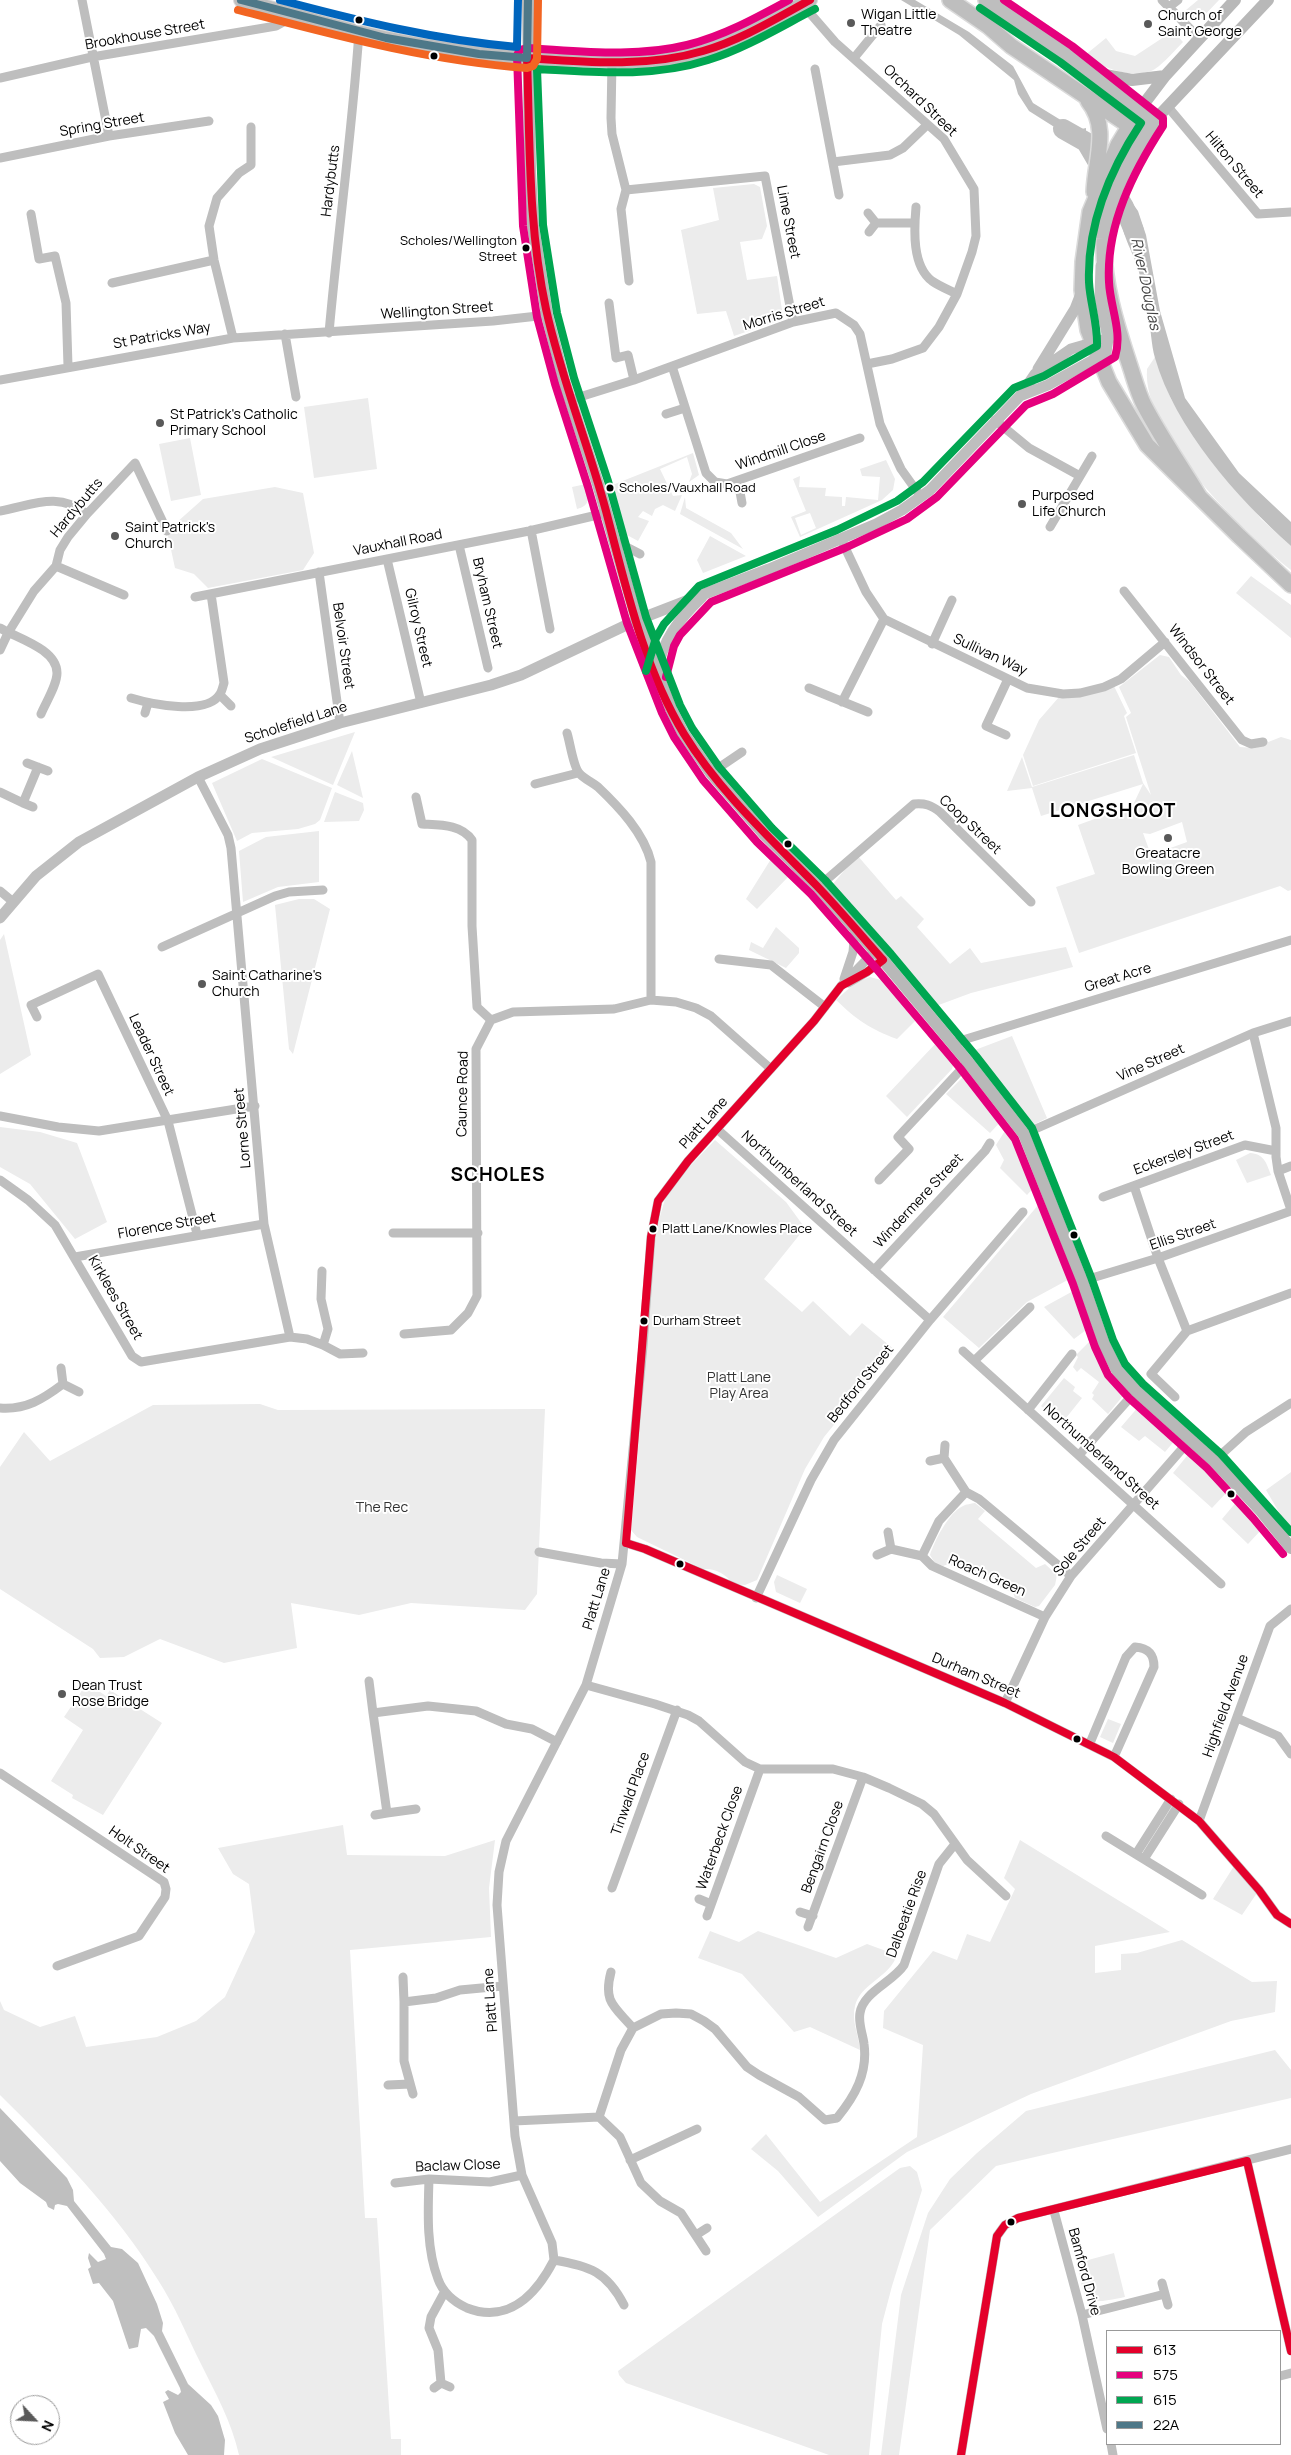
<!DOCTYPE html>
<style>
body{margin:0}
#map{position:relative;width:1291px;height:2455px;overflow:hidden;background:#fff;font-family:Manrope,sans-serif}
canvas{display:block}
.legend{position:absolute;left:1106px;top:2330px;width:175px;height:115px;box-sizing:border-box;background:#fff;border:1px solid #999;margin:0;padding:6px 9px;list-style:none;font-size:15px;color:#000}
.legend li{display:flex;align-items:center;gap:10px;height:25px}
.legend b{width:25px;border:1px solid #999}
.north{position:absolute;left:10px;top:2395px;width:50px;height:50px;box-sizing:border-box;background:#fff;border:1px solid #999;border-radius:50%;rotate:115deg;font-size:14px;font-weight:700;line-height:20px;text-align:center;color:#000}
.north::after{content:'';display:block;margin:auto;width:18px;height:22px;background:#595959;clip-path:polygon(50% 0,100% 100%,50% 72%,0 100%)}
</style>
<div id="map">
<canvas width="1291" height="2455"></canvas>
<ul class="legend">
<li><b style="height:6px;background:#e4002b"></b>613</li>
<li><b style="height:6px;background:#e5007d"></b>575</li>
<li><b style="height:6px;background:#00a651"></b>615</li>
<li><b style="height:6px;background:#4e7888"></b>22A</li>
</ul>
<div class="north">N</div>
</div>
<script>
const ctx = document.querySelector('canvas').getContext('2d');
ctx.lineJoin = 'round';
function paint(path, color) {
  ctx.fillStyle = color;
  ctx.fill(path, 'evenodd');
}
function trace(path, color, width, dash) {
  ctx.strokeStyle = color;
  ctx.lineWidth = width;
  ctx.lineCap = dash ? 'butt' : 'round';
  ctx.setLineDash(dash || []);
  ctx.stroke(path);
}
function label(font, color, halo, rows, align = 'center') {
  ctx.font = font + ' Manrope,sans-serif';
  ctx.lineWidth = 4;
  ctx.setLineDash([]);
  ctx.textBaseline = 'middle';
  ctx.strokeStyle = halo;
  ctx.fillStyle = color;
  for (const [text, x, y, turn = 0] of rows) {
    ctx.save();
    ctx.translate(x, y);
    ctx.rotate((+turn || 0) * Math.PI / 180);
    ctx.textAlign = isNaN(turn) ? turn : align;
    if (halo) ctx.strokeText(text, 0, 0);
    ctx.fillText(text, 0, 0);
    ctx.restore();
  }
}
paint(new Path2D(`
 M1198 0H1219L1200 20 1193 19 1186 10Z
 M1173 31 1183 42C1176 49 1160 68 1151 71 1128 79 1103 67 1084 56L1106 38 1116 51 1135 56Z
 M754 184 760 187 767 226 762 239 740 242 747 280 777 276 783 317 781 320 734 336 726 311 697 314 681 230 719 220 713 188Z
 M1155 357 1171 399 1261 519 1291 546V570C1243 532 1142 435 1147 369Z
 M368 398 377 469 314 478 304 407Z
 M190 438 201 495 171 501 159 444Z
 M693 453 699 475 689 482 692 474 687 457 660 469 673 496 682 495 675 511 663 505 655 509 652 516 643 511 638 517 649 521 638 541 627 535 610 486Z
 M886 460 895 479 893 490 882 500 800 537 791 517 806 511 793 479 800 476 799 487 826 488 825 496 842 497V506H845L846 497 878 500 880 477 862 476 860 469ZM810 513 816 528 801 535 795 518Z
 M586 484C589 496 591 506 577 509L572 487Z
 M275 487 303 493 314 553 303 570 208 588 194 574 175 568 167 531 203 499Z
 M685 497 686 508 731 533 743 549 680 514Z
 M710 536 746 556 703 573 697 560Z
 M1251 576 1291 605V638L1236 593Z
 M1160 655 1169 657 1181 675 1190 682 1240 747 1253 748 1281 737 1291 740V890L1288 891 1280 886 1079 953 1056 887 1095 874 1078 825 1133 805 1143 784 1041 816 1032 788 1007 791 1022 757 1032 787 1134 755 1143 783 1151 795 1126 717 1131 713 1119 687ZM1182 822 1187 842 1151 855 1143 833 1150 834Z
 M1114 686 1127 713 1124 716 1136 753 1033 786 1023 755 1039 720 1059 697C1080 698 1095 694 1114 686Z
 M355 732 333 785 271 757Z
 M352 751 363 798 337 785Z
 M262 759 332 788 320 820 315 824 298 829 252 833 237 841 212 783Z
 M335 792 363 803 364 810 359 821 324 822Z
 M319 831V882L278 887 243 902 239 851 266 837Z
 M857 855 896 900 901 896 924 919 917 927 950 964 970 948 981 963 1066 947 1073 967 971 993 936 1006 833 884Z
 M771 859 790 875 757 909 746 899Z
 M299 899H314L330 909 293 1054 289 1049 275 905Z
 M776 927 799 948V953L786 968 749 950 751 942 763 948Z
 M4 934 31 1055 0 1074V940Z
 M870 977 885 981 918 1018 897 1039C870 1029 857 1020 836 1000L855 983Z
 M1012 1036 1047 1118 1031 1126 975 1050Z
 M938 1041 955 1059 952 1069 907 1117 886 1096Z
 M966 1074 1004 1118 990 1133 946 1094Z
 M1008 1126 1014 1130 1038 1183 1027 1195 1000 1168 1004 1160 996 1145Z
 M0 1127 40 1132 77 1143 107 1222 75 1239 30 1184 0 1167Z
 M715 1140 786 1202 805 1228 764 1279 802 1312 813 1301 850 1336 862 1323 895 1350 824 1437 805 1469 757 1580 745 1585 733 1584C726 1574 715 1568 703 1569L637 1537 631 1530 654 1237 668 1189Z
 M1250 1153C1264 1154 1266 1162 1271 1175L1247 1183 1236 1160Z
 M1045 1197 1075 1276 1027 1302 979 1348 943 1317Z
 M1075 1290 1086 1330 1074 1339 1044 1307Z
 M1090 1341 1095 1354 1127 1391 1108 1414 1092 1399 1094 1395 1092 1393 1099 1382 1081 1368 1077 1372 1073 1367 1078 1357 1076 1355Z
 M1064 1378 1075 1387 1073 1391 1082 1398 1062 1423 1041 1406Z
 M260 1404 278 1410 545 1409 537 1594 525 1610 411 1603 359 1615 291 1603 297 1648 224 1663 160 1639 124 1657 100 1658 93 1649 0 1589V1467L24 1432 50 1461 153 1405Z
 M1139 1406 1176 1439 1165 1452 1145 1436 1139 1441 1121 1427Z
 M1191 1451 1209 1468 1227 1492 1212 1508 1173 1473Z
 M1291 1472V1530L1290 1531 1266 1490Z
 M1238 1500 1262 1529 1248 1544 1222 1519Z
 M975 1503 985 1511 978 1519 1036 1568 1045 1564 1057 1575 1055 1585 1039 1606 1035 1607 1015 1598 1013 1593 948 1564 943 1566 935 1563 930 1555C934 1542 949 1512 963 1506 966 1504 971 1504 975 1503Z
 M777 1575 807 1589 800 1603 776 1592 774 1582Z
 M87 1683 106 1696 110 1690 132 1704 134 1702 142 1707 140 1709 162 1723 103 1815 72 1798 73 1795 51 1781 83 1730 64 1717Z
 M1108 1719 1121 1724 1113 1743 1100 1737Z
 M343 1825 347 1855 445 1856 495 1840 489 1888 491 1937 350 1950 365 2218H377L391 2439H401V2455H239C232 2423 216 2394 201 2364 187 2336 175 2306 158 2280 117 2213 56 2150 0 2095V2001L4 2010 40 2027 75 2016 86 2047 157 2037 196 2021 225 1997 255 1932 249 1884 233 1874 218 1848Z
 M1020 1840 1170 1932 1095 1946V1973L1121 1970V1954L1137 1953 1182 1940 1252 1982 1277 1981 1275 2012 1231 2021 1031 2094 907 2152 818 2217 778 2171 751 2149 766 2134 820 2202 917 2137 923 2045 883 2028 884 2011 933 1951 957 1960 967 1934 990 1942 1015 1889 1004 1878Z
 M1236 1863 1259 1890 1242 1915 1213 1899Z
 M710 1931 739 1942 758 1931 836 1958 867 1944 897 1955C890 1977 860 1984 855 2006 851 2021 859 2035 860 2050L810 2027 794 2032 742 1974 698 1958Z
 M1275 2050 1291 2070V2098L996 2166 930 2230 899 2455H881L901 2295 928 2213 950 2179 977 2153 1026 2111Z
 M910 2166 917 2172 922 2190 892 2286 882 2324 869 2455H829L626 2383 619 2375 618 2371 900 2168Z
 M1114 2253 1125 2297C1081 2306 1086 2303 1077 2263Z`), '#ececec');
paint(new Path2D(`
 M901 0H915L969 32 1013 66 1033 103 1077 130 1086 128V147L1029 111 1018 94 1014 80 959 35Z
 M1128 197 1138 211 1146 235 1160 311 1185 398 1239 473 1291 522V546C1237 498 1175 428 1155 358 1151 344 1151 328 1148 313 1146 299 1142 286 1139 272 1135 255 1121 235 1122 219 1122 212 1126 204 1128 197Z
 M0 2108 67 2178 73 2190 74 2201 111 2247 122 2249 138 2263 157 2304 163 2323 162 2331 188 2384 211 2405 218 2416 225 2440 224 2455H188L175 2433 163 2402 169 2399 165 2392 168 2390 178 2395 181 2392 180 2388 154 2336 146 2328 141 2329 138 2347 129 2349 113 2301 99 2283 93 2284 88 2269 91 2267 88 2258 89 2253 98 2262 106 2259 104 2254 67 2206 58 2204 55 2205 54 2210 48 2207 46 2202 20 2183 0 2161Z`), '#bfbfbf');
trace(new Path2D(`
 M1063 129 1086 142 1124 207 1134 231`), '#bfbfbf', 20);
const primary = new Path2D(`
 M241 0C289 13 336 28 384 38 451 52 519 59 588 60 621 61 657 63 690 55 732 44 772 20 810 0`);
const trunk = new Path2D(`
 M950 0 988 26 1011 46 1137 131
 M986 0 1066 54 1154 121C1132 153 1105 200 1104 239 1102 280 1117 327 1130 366 1134 378 1138 393 1144 405 1160 436 1181 466 1199 496
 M1088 101C1110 128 1095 160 1094 192
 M1140 109 1118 145 1090 212 1083 262 1082 290 1088 330 1109 382 1147 445 1239 536 1291 585`);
trace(primary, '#dbdbdb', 16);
trace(trunk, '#dbdbdb', 18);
trace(new Path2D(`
 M82 0 109 136
 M1162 0 1199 38
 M802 4 835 42 944 139 974 189 976 236 972 252 957 294 939 327 923 348 892 359 867 364
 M1169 7 1178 0
 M854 58 881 25
 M612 61 611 118 612 134 626 190 621 209 629 281
 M815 69 839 195
 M0 78 92 57 276 26 285 21 288 13
 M1168 107 1258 214 1291 212
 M0 158 109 136 209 121
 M833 162 890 155 903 148 927 125
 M626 190 765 176 793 322
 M916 207C914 230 912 266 932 281 939 286 949 290 957 294
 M868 213 876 223
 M31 214 39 259 55 256 66 303 68 366
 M869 232 876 223H914
 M112 283 214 260
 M609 303 616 358 628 355 634 380
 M329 333C338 232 352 133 359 32
 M285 334 296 397
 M233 338 214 260 209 226 217 198 239 173 251 165V127
 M672 366 706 473 715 482 727 484 860 438
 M0 380 233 338 493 321 547 315
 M570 400 634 380 793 322 836 313 854 325 860 334 880 424 901 469 921 497
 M666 414 685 408
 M995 420 1029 448 1080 476
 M733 482 740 492 742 503
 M0 511C33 505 58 491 87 514
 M1050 527 1092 456
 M531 530 550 629
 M841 539 866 592 884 619 1027 688 1063 694 1080 693 1104 687 1121 679 1165 642
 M613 540 640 554
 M459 545 488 668
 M387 559 421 703
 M56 566 124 595
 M319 572 340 723
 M1124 591 1242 740 1251 744 1263 742
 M195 597 529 531 606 513
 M0 628C17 638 57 649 57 673 57 685 46 702 41 714
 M932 644 952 600
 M0 650 8 633 34 591 56 566 60 550 68 537 87 514 135 463 167 531
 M809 688 868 712
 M220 695 231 706
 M131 698C151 704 207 716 220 694 222 691 223 686 224 683L211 594
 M842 702 884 619
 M145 713 148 703
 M567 733C570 742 573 766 579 773 584 779 592 782 598 787 619 807 644 833 651 862V1000
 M1006 735 986 726 1008 679
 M27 763 48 771
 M711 773 742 752
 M198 777 228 835 231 848 264 1224 290 1337
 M535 784 578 773
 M0 792 23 803 38 767
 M416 797 422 824C440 825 461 824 472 840V926L477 1007 491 1020
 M23 803 33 807
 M818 887 914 804C925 803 931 805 940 812L1031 902
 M0 891 12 901
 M162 947 275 896 289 892 323 890
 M719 959 771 965 825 1007
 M844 979 853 952 855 929
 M848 983 867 972 883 960
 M37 1017 31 1005 98 974 168 1121 197 1234
 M1253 1033 1276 1128V1157L1278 1171 1291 1210
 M953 1043 1291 940
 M0 1116 58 1127 99 1131 255 1106
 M717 1129 930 1320
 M1024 1134 1253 1033 1291 1021
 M1278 1171 1291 1166
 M0 1180 28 1200 55 1225 132 1356 141 1362 290 1337 307 1339 323 1345 328 1329 321 1299 322 1271
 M879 1180 909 1149 898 1137 968 1062
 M1134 1186 1158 1258 1187 1331
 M1103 1197 1245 1145 1276 1151
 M393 1233H478
 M75 1257 264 1224
 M874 1270 985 1151 990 1143
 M1082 1281 1158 1258 1291 1211
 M404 1334 451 1330 468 1313 477 1296 476 1049 491 1020 513 1012 614 1009 651 1000 676 1002 696 1008 711 1016 771 1069
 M323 1345 340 1354 363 1353
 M963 1351 1221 1584
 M974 1361 1030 1307
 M61 1368 63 1384 79 1392
 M1175 1397 1151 1374 1187 1331 1291 1293
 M0 1408C26 1410 43 1399 63 1384
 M1028 1410 1072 1354
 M945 1445 944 1458 966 1492 979 1499 1071 1576
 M1079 1455 1136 1391
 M930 1461 944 1458
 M1214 1461 1246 1432 1291 1403
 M888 1532 891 1549 922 1556 932 1566 1045 1617
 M1281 1535 1291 1530
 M626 1543 645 1549 1005 1703 1114 1757 1199 1821 1259 1890 1277 1915 1291 1924
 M539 1552 601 1563 622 1564
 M877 1555 891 1549
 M922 1556 939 1521 966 1492
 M756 1598 811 1480 834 1440 930 1320 1023 1212
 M369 1681 373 1713
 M586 1685 655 1704 688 1715 699 1721 745 1762 760 1769H833L863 1777 889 1788 922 1804 934 1814 967 1860 1006 1896
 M1005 1703 1045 1617 1071 1576 1182 1449
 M1237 1718 1278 1736 1291 1754
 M1090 1743 1126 1657 1135 1647C1148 1648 1154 1654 1154 1667L1114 1757
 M0 1773 164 1882 166 1889 165 1897 139 1936 57 1966
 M416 1809 387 1813 373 1713 428 1706 476 1711 506 1724 532 1729 557 1742
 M375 1815 387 1813
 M1199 1821 1270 1626 1291 1609
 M1106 1836 1202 1895
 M1136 1854 1171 1799
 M1144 1859 1179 1804
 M612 1888 677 1710
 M699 1899 711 1904
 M800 1912 813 1916
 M707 1916 760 1769
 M808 1927 863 1777
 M611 1972C603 2002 614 2006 633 2028
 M403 1977 404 2002
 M388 2085 410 2084
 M413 2094 404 2061V2002L436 1998 460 1990 503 1986
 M599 2117 621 2050 633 2028 661 2014 676 2013 691 2014 704 2021 715 2029 747 2067 759 2075 799 2097 825 2120 837 2118C855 2096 868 2073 864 2044 863 2035 858 2023 860 2013 863 1992 893 1982 904 1965L939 1864 955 1844
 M514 2121 599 2117 620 2137 641 2183 660 2201 681 2213 706 2251
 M630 2160 697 2129
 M1247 2161 1291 2351
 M429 2179C428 2211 426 2248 438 2279 443 2293 454 2302 467 2308 508 2324 536 2295 554 2260
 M395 2183 429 2179 490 2182 522 2175
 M1054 2211 1082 2315 1107 2429
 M696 2235 707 2228
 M554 2260 552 2243 522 2175 515 2136 497 1905 499 1872 506 1841 586 1685 622 1564 643 1346 651 1237 658 1201 688 1161 814 1021 841 986 875 951
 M554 2260C590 2266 607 2272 624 2305
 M1162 2283 1168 2305
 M1082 2315 1165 2294
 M1280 2376 1291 2373
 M441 2383 438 2350 429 2328 431 2317 444 2293
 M434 2388 441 2383 450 2387
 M1111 2444 1113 2455
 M961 2455 997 2236 1005 2225 1018 2218 1291 2149`), '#bebebe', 9);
trace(new Path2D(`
 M1038 369 1075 309 1082 291
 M1020 396 1048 385 1106 353 1108 339 1100 298 1101 266
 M656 673C663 640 678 620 702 597
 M0 918 36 876 79 842 198 777 260 749 340 723 491 685 521 675 637 620 769 569 876 524 902 510 930 490 1020 396 1035 374 1071 349 1120 335`), '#bebebe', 11);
trace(new Path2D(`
 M528 0 530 171 533 226 547 315 564 381 598 484 637 620 671 709 683 733 711 773 765 835 818 887 883 960 968 1062 1024 1134 1082 1281 1104 1344 1117 1370 1136 1391 1214 1461 1261 1511 1291 1548
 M1094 73 1132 80 1165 76
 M1140 109 1165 76 1235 0
 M1154 121 1268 0`), '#b8b8b8', 12);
trace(primary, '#bebebe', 14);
trace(trunk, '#bebebe', 15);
trace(new Path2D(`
 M527 58C530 142 528 226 546 309 561 378 588 443 606 511 626 587 643 666 684 734 719 791 769 837 816 885 839 909 861 935 883 960L867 972 841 986 814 1021 688 1161 658 1201 651 1237 626 1543
 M527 58C585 62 646 68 703 51 741 40 775 19 810 0
 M626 1543 645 1549 1005 1703 1114 1757 1199 1821 1259 1890 1277 1915 1291 1924
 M961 2455 997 2236 1005 2225 1018 2218 1247 2161 1291 2351`), '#e4002b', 8);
trace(new Path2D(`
 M789 0C756 18 723 36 687 45 635 58 580 51 527 48L520 50 517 55 523 226 537 317 555 384 588 487 627 623 662 713 674 737 703 780 757 842 811 894 875 967 960 1068 1015 1139 1073 1284 1095 1347 1108 1375 1129 1398 1207 1468 1253 1518 1283 1554
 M666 677 674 646 680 635 711 602 845 548 907 519 937 497 1026 405 1053 394 1115 357C1123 332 1110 307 1109 282 1106 225 1133 172 1163 126V118L1072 46 1004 0`), '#e5007d', 8);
trace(new Path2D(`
 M815 9C780 27 746 48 708 60 653 78 594 72 537 69L543 225 557 313 574 378 608 481 646 617 680 705 692 728 719 767 772 828 825 880 891 954 976 1056 1032 1128 1091 1277 1113 1340 1125 1364 1143 1384 1221 1454 1291 1532
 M646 671 656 638 664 624 699 586 837 530 897 501 923 482 1014 388 1044 376 1097 346C1098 324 1090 303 1089 282 1087 225 1110 170 1141 123L1060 62 980 8`), '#00a651', 8);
trace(new Path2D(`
 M241 0 386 38 479 54 527 58 528 0`), '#4e7888', 8);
trace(new Path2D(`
 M238 10C334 35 428 61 527 68L533 66 537 59 538 0`), '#f26522', 8);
trace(new Path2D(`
 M280 0C359 21 436 40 517 47L518 0`), '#0065bd', 8);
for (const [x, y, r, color] of [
 [359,20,4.5,"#000"],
 [851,23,5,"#595959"],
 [1148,24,5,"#595959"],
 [434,56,4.5,"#000"],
 [526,248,4.5,"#000"],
 [160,423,5,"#595959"],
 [610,488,4.5,"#000"],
 [1022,504,5,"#595959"],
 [115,536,5,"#595959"],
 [1168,838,5,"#595959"],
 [788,844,4.5,"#000"],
 [202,984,5,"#595959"],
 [653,1229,4.5,"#000"],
 [1074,1235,4.5,"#000"],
 [644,1321,4.5,"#000"],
 [1231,1494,4.5,"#000"],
 [680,1564,4.5,"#000"],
 [62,1694,5,"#595959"],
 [1077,1739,4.5,"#000"],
 [1011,2222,4.5,"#000"]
]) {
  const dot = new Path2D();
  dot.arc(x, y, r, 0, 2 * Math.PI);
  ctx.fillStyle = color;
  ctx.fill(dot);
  trace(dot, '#fff', 2);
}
label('13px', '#000', '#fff', [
 ["Scholes/Wellington",517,241,"right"],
 ["Street",517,257,"right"],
 ["Scholes/Vauxhall Road",619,488],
 ["Platt Lane/Knowles Place",662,1229],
 ["Durham Street",653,1321]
], 'left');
label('14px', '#000', '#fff', [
 ["Wigan Little",861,15],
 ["Theatre",861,31],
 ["Church of",1158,16],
 ["Saint George",1158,32],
 ["St Patrick's Catholic",170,415],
 ["Primary School",170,431],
 ["Purposed",1032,496],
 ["Life Church",1032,512],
 ["Saint Patrick's",125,528],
 ["Church",125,544],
 ["Greatacre",1168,854,"center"],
 ["Bowling Green",1168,870,"center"],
 ["Saint Catharine's",212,976],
 ["Church",212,992],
 ["Dean Trust",72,1686],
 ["Rose Bridge",72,1702]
], 'left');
label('14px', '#000', '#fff', [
 ["Brookhouse Street",145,35,-10],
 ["Orchard Street",920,101,44],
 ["Spring Street",102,125,-10],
 ["Hilton Street",1234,165,50],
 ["Hardybutts",331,181,-83],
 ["Lime Street",788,222,79],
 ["Wellington Street",437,311,-4],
 ["Morris Street",784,314,-17],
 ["St Patricks Way",162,336,-10],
 ["Windmill Close",781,451,-19],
 ["Hardybutts",77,508,-50],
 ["Vauxhall Road",398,543,-11],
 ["Bryham Street",487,603,77],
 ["Gilroy Street",418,628,77],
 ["Belvoir Street",343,646,82],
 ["Sullivan Way",990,655,25],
 ["Windsor Street",1201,665,52],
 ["Scholefield Lane",296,723,-18],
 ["Coop Street",970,825,43],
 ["Great Acre",1118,978,-17],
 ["Leader Street",151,1055,65],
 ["Vine Street",1151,1063,-24],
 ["Caunce Road",463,1094,-89],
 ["Platt Lane",704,1123,-48],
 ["Lorne Street",243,1128,-95],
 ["Eckersley Street",1184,1153,-20],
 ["Northumberland Street",799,1184,42],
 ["Windermere Street",919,1201,-47],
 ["Florence Street",167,1226,-10],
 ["Ellis Street",1183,1235,-19],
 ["Kirklees Street",115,1298,60],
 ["Bedford Street",861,1384,-51],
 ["Northumberland Street",1101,1457,42],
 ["Sole Street",1080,1547,-50],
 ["Roach Green",987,1576,24],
 ["Platt Lane",597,1599,-73],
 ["Durham Street",976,1676,23],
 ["Highfield Avenue",1226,1706,-70],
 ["Tinwald Place",631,1794,-70],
 ["Waterbeck Close",720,1838,-70],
 ["Bengairn Close",823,1847,-70],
 ["Holt Street",139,1850,35],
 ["Dalbeatie Rise",907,1914,-70],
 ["Platt Lane",491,2000,-94],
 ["Baclaw Close",458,2166,-2],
 ["Bamford Drive",1084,2272,75]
]);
label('14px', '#333', '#fff', [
 ["Platt Lane",739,1378],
 ["Play Area",739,1394],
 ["The Rec",382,1508]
]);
label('italic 15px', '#444', '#fff', [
 ["River Douglas",1145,284,78]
]);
ctx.letterSpacing = '1px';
label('bold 19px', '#000', '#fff', [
 ["LONGSHOOT",1113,812],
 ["SCHOLES",498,1176]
]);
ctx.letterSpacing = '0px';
</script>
